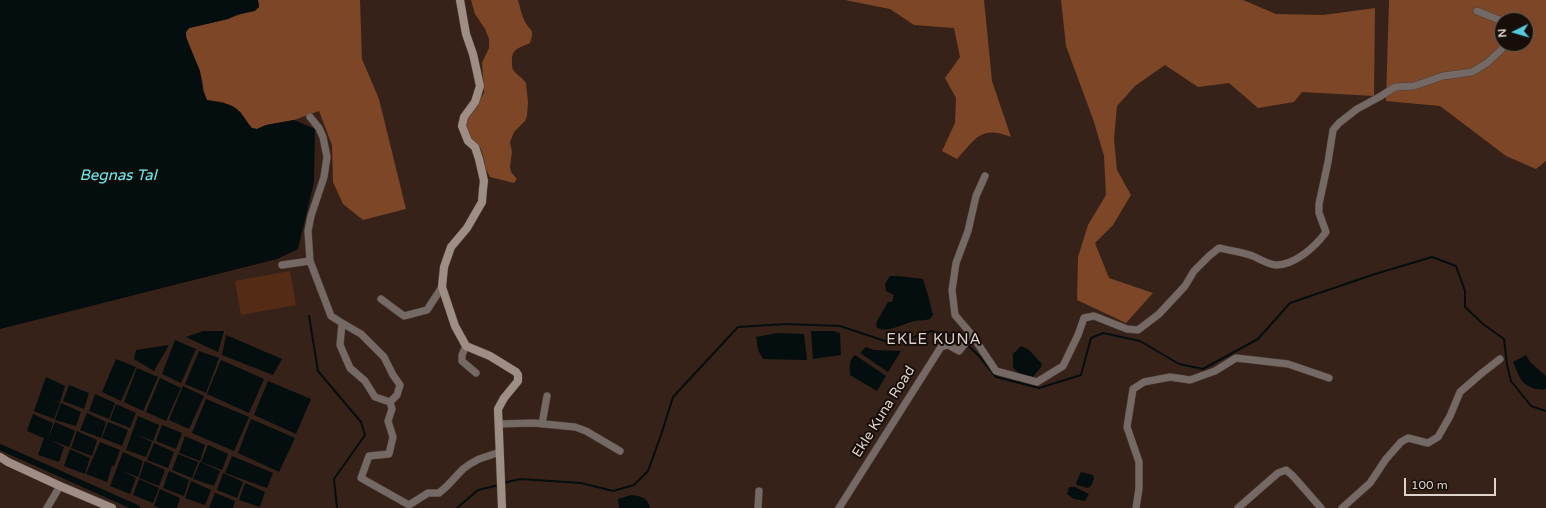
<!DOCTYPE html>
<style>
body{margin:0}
#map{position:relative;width:1546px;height:508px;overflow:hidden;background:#362218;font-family:"Varela Round",sans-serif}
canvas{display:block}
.north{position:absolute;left:1494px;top:12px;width:40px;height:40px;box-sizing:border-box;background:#170e09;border:1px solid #675c57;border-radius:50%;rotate:265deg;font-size:11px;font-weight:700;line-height:16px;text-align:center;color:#dfd2cb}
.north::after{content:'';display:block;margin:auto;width:14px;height:18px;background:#54cade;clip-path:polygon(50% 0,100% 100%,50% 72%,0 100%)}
.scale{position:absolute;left:1404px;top:478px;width:92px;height:18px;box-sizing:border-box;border:2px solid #dfd2cb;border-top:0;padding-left:5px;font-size:12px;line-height:14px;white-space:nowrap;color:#dfd2cb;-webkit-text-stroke:3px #170e09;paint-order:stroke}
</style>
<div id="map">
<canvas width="1546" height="508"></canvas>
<div class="north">N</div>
<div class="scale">100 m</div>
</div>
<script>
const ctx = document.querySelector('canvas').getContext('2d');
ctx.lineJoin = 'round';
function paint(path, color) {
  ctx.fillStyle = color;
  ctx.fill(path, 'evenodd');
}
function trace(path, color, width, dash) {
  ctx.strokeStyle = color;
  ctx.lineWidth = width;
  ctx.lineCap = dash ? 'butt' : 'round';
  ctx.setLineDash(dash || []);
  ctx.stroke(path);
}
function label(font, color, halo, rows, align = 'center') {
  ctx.font = font + ' "Varela Round",sans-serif';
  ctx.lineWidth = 4;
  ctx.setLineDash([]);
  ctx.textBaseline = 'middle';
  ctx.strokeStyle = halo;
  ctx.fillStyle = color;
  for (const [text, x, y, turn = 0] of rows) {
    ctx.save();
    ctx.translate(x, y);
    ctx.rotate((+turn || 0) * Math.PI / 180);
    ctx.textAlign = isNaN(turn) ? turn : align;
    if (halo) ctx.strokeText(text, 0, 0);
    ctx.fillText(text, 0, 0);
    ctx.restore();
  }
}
paint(new Path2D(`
 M290 271 296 305 241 315 235 281Z`), '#542c15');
paint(new Path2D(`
 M258 0H360L362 59 379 99 406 209 363 220 343 204 333 182 332 145 319 111 294 120 266 125 257 129 252 128 248 124 240 112 223 102 207 100C202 89 204 83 200 73 196 59 186 46 186 32L189 28 228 19 259 7Z
 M471 0H518C520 7 522 16 525 22 531 32 535 29 530 43 519 48 511 49 512 62 512 65 512 69 514 71 518 76 523 78 526 83L528 102 527 116 525 121 514 132 510 142 512 152 510 167 511 172 517 179 514 183 490 177 485 168 484 159 481 149 473 143 468 134 466 124 467 119 484 93 482 63 489 48V39L485 29 475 14Z
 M845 0H984L992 81 1011 137C981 125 976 138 957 159L942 151 955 123 956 98 945 78 960 57 954 28 914 25 890 9Z
 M1061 0H1243L1276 14 1323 15 1375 8 1374 96 1302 92 1294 102 1258 108 1229 83 1198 87 1165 65 1135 86 1117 106 1114 139 1117 170 1131 195 1113 225 1095 243 1109 278 1153 293 1126 323 1077 300 1078 257 1088 225 1106 195 1104 156 1094 122 1066 46Z
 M1389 0H1546V161L1536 169 1506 156 1440 106 1386 101ZM1502 20H1526V44H1502Z`), '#7c4627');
paint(new Path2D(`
 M0 0H258L259 7 255 11 236 15 228 19 189 28 186 32V37L200 71 203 91 207 100C219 103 231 102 240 112 245 117 247 123 252 128L257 129 266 125 294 120 315 129 314 182 298 249 277 259 0 329Z
 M890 276H898L923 279 928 295 933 315 930 319C924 321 919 320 914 321 903 324 886 334 876 327L877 321 888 302H892L894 295 886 291 885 284Z
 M203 331H224L218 352 186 337Z
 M811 331H834L840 333 841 355 813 359Z
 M777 333 804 334 807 360 763 359 758 350 756 337Z
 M226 335 282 359 273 375 222 355Z
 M175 340 196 349 181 383 162 374Z
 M169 345 154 371 134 359 136 350Z
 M1021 346 1029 350 1042 364 1041 367 1032 378 1021 375 1013 368V354Z
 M866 347 874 350 901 351 888 372 860 353Z
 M199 351 219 358 206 393 185 384Z
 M855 355 886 376 877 391 850 375C850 367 848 361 855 355Z
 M1526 355 1530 362 1546 376V389C1538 391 1527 387 1522 381 1518 376 1516 368 1513 362Z
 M116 359 136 367 121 401 102 392Z
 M221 360 264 379 249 413 207 394Z
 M137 368 158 377 143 411 124 402Z
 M46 377 65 386 60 402 52 399 60 403 54 419 34 411Z
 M160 378 181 388 166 421 146 412Z
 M268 381 311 399 296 434 254 415Z
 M69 385 89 393 84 409 63 401Z
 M183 386 204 396 189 429 169 420Z
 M95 394 115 403 109 419 89 411Z
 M206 399 249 417 234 451 192 433Z
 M61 403 81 412 76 426 55 420Z
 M116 404 136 413 130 428 110 420Z
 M87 413 106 422 101 438 80 430Z
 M33 414 53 423 48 439 55 422 75 431 69 447 50 440 64 447 59 462 38 455 44 438 27 431Z
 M138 416 159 425 153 441 135 434 152 442 146 457 126 450Z
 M251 419 295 438 279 472 238 453Z
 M108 422 128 430 122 446 102 438Z
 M162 425 182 433 176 449 156 441Z
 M77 431 97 440 92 456 71 448Z
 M185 436 205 445 200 461 179 453Z
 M100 442 120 450 114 466 110 465 112 466 107 482 86 474Z
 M154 443 174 452 168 468 147 460Z
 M208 445 228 454 222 470 201 462Z
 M70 449 90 458 85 474 64 466Z
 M123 452 143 461 138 477 122 471 136 478 130 494 110 486Z
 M178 454 198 462 192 478 172 470Z
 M232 456 273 473 267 488 225 473Z
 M145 461 165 470 159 486 139 478Z
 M200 462 220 471 214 486 193 479Z
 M169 471 189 480 184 496 163 488Z
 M1081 472 1093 475 1094 479 1091 486 1088 488 1077 485 1076 483Z
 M223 473 243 482 237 498 217 490Z
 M139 479 159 488 153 503 133 495Z
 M191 481 211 490 205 505 185 498Z
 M245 483 265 492 260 507 239 500Z
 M1069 487H1075L1089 494 1085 501 1074 499 1067 494Z
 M160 489 180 498 177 508H160L154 506Z
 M215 493 235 501 233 508H209Z
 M631 495C640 496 648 497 650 508H619L618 499Z`), '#040e0f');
trace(new Path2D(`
 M309 316 318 371 361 422 365 435 334 479 337 508
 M503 483 520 479 581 483 613 491 634 485 648 471 661 435 673 397 738 327 786 324 840 326 891 343 906 340 931 331 960 338 979 356 996 377 1039 388 1081 375 1091 338 1103 333 1140 341 1179 364 1203 369 1258 339 1290 303 1375 274 1432 257 1456 266 1465 291V307L1483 324 1504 339 1507 365 1511 381 1531 406 1546 411
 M457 508 478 490 499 485`), '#040e0f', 2);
trace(new Path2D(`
 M0 447 137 508`), '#040e0f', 6);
const street = new Path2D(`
 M1477 11 1502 21
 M310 117 319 128 323 137 327 157 324 177 311 216 308 231 310 261 331 316 342 323 340 345 350 368 365 381 375 397 390 402 392 409 388 421 393 437 389 454 369 456 361 478 409 505 428 493H439L447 486 463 469 470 464 479 459 500 452
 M985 176 976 196 968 231 956 263 952 290 955 315 972 335 996 371 1037 382 1063 366 1078 335 1084 318 1094 316 1127 329 1138 330 1159 314 1185 286 1194 271 1209 256 1219 248C1229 250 1240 252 1250 255 1259 258 1266 264 1276 265 1295 265 1315 247 1326 232L1319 213V204L1328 162 1333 130 1339 123 1357 109 1381 96 1395 87 1414 86 1443 76 1472 72 1487 63 1501 50 1504 44
 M282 265 310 261
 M381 299 404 316 427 310 442 287
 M342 323 361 334 384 357 393 375 400 385 397 395 390 402
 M466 346 462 355V361L476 373
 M499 424 534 423 575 427 586 431 620 451
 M542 424 547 396
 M47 508 60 486
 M758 508 759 491
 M839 508 941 347 948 345 959 351 972 335
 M1136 508 1139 488V462L1127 427 1133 389 1144 382 1170 377 1190 380 1215 371 1236 358 1288 364 1329 378
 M1238 508 1278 473 1286 470 1293 476 1321 508
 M1342 508 1370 483 1386 459 1401 442 1408 438 1428 443 1438 437 1450 416 1460 392 1482 373 1500 359`);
const secondary = new Path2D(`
 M460 0 466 34 473 54 480 86 475 102 464 117 462 126 468 141 475 147 479 159 484 181 483 189 482 202 467 228 451 247 444 267 442 287 455 326 466 346 490 356 516 372 518 375V381L504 398 498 409 502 508
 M0 457 8 462 60 486 112 508`);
trace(street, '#513e35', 8);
trace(secondary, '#513e35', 9);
trace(street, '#746964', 7);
trace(secondary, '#9f8e86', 8);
label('14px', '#dfd2cb', '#170e09', [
 ["Ekle Kuna Road",884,412,-58]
]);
label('italic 15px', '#68edf6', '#170e09', [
 ["Begnas Tal",118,176]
]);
ctx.letterSpacing = '1px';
label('15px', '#dfd2cb', '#170e09', [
 ["EKLE KUNA",934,340]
]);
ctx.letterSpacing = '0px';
</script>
